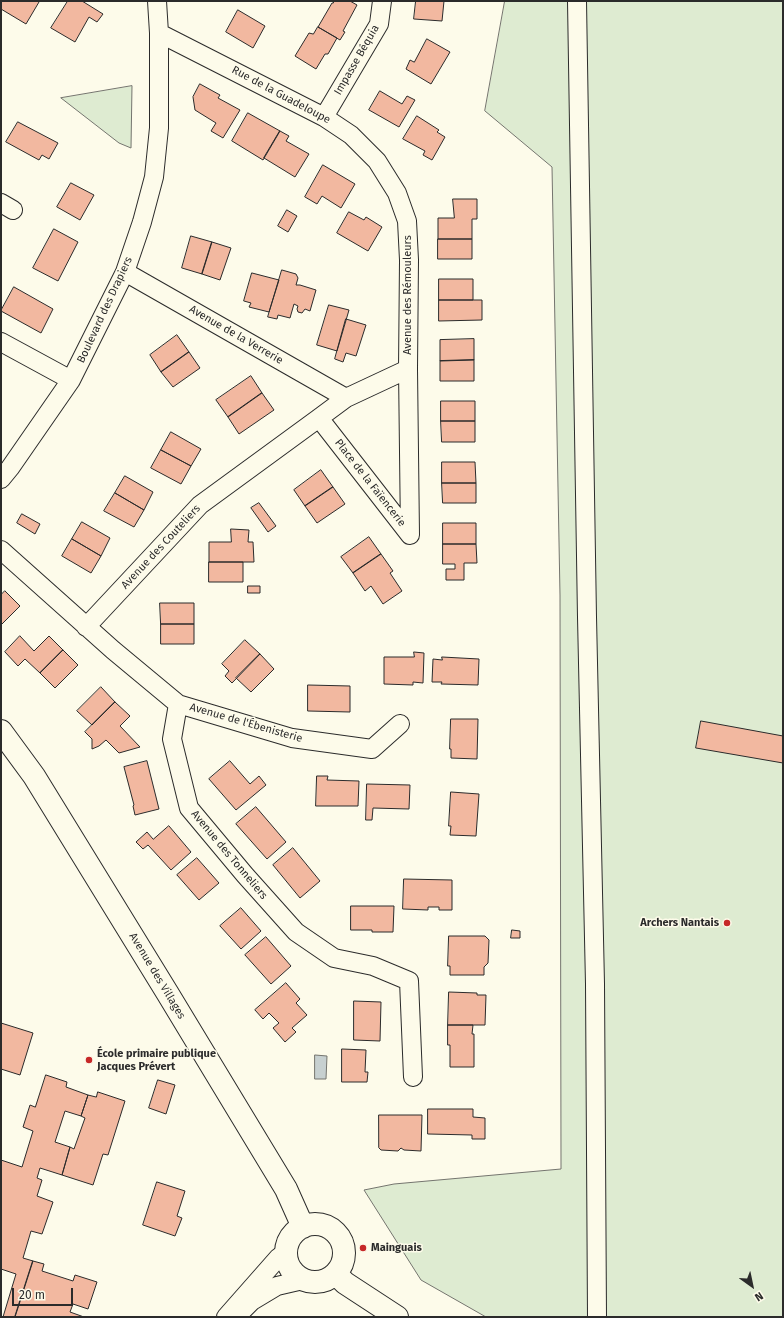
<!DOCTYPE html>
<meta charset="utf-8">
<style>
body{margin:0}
#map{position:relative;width:784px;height:1318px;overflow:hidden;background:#fdfbea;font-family:"Fira Sans",sans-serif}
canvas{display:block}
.frame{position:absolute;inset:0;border:2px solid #2b2b2b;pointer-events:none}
.north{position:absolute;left:732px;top:1266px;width:40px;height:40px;-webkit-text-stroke:3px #fdfbea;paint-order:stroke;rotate:147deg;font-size:11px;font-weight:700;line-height:16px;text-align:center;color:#2b2b2b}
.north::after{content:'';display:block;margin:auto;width:14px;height:18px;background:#2b2b2b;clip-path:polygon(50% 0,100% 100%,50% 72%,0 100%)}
.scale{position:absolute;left:12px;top:1288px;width:61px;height:18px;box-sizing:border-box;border:2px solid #2b2b2b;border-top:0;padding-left:5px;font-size:12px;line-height:14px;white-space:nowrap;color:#2b2b2b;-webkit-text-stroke:3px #fdfbea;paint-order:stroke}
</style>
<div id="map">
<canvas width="784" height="1318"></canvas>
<div class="frame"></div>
<div class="north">N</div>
<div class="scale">20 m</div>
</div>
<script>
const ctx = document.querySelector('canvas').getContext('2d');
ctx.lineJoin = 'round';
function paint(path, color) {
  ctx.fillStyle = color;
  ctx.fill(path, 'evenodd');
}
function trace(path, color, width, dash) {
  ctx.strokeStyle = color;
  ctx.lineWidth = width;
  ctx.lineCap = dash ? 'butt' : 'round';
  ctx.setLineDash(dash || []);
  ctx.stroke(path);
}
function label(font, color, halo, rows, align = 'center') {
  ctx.font = font + ' "Fira Sans",sans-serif';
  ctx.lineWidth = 3;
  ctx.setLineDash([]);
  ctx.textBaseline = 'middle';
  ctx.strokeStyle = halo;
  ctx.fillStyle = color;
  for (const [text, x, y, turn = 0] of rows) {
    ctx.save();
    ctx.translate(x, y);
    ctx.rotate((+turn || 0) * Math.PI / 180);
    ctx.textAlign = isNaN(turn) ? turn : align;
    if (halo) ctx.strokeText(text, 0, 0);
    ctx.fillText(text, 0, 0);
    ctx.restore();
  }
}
const green = new Path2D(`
 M505 1H783V1317H486L421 1280 364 1190 394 1184 561 1169 560 595 552 167 485 111Z
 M132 86 131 148 119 143 61 98Z`);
paint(green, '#deebd1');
trace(green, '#74746e', 1);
const water = new Path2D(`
 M315 1055 327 1056 326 1079H315Z`);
paint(water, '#c7d0d0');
trace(water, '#74746e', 1);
const building = new Path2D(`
 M1 1H38L39 2 26 24 1 9Z
 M68 1H82L103 14 97 22 89 17 75 42 51 28Z
 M334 1H350L357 5 343 31 345 32 340 40 318 27 332 3H333Z
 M416 1H444L442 21 414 19Z
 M238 10 265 26 253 48 226 32Z
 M318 27 337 38 328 54H325L316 69 295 56 309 33 313 34Z
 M427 39 450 52 431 84 406 69 410 60 414 62Z
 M200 84 220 95 218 98 240 110 223 138 211 131 216 123 195 110 193 97Z
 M380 91 402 104 407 96 415 100 399 127 369 110Z
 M248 113 280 131 263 160 232 141Z
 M417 116 439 130 437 132 445 137 432 160 423 155 425 151 403 139Z
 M18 122 58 143 49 159 42 155 39 160 6 142Z
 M280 131 289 136 286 141 309 154 295 177 264 158Z
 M323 165 355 184 341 208 322 196 317 204 305 197Z
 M71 183 94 195 80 220 57 207Z
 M453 199H477V219H472V239H438V218H454Z
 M287 210 297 216 288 232 278 226Z
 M349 212 364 220 366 217 382 227 368 251 337 233Z
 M54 229 78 242 58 281 33 268Z
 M191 236 212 242 202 274 182 268Z
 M438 239H472V259H438Z
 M212 242 231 248 220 280 202 274Z
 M282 270 296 274 298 278 296 285H300L316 290 310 311 305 309 302 313 298 312 297 309 298 306 294 304 290 318 278 315 277 319 268 317Z
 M252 273 279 280 269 312 249 307 251 303 244 301Z
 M439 279H473V300H439Z
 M14 287 53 309 41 333 1 311Z
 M439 300H482V320L439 321Z
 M329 305 349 310 337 351 317 345Z
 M346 319 366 325 356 356 346 353 343 362 335 359Z
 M177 335 189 352 161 372 150 355Z
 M474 339V360L440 361V340Z
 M189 352 200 368 173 387 161 372Z
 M474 360V381H440V361Z
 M251 376 262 393 228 417 216 400Z
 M262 393 274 410 239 434 228 417Z
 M441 401H475V421H441Z
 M441 421H475V442H442Z
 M171 432 201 449 191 466 161 450Z
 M161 450 191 466 181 484 151 468Z
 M442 462H475L476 483H442Z
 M321 470 333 487 305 506 294 490Z
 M125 476 153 492 144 510 115 493Z
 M442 483H476V503H443Z
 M333 487 345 504 317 523 305 506Z
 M115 493 144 510 134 527 104 511Z
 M259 503 276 526 268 532 251 508Z
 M22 514 40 524 35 534 17 523Z
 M82 522 110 538 101 556 72 539Z
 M443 523H476V544H443Z
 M231 529 249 530 248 542H253L254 562H209V542H231Z
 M369 537 381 554 353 573 341 557Z
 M72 539 101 556 91 573 62 556Z
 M443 544H476L477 563H464V580H446V569H455V564H443Z
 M381 554 393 571 390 573 402 591 383 604 371 586 365 591 353 573Z
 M209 562H243V582H209Z
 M248 586H260V593H248Z
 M5 591 20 606 1 625V595Z
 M160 603H194V624H161Z
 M161 624H194V644H161Z
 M20 636 34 651 49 636 63 650 40 673 25 659 18 666 5 652Z
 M245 640 260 654 232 683 225 676 229 671 222 664Z
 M63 650 78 665 55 688 40 673Z
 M414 652 424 653 423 683 413 682V685L384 684V657H414Z
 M260 654 274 669 251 692 236 678Z
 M442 657 479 659 478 685 441 684 442 682H432L433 659 442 660Z
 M308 685 350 686V712L308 711Z
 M101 687 115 702 92 725 77 711Z
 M115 702 130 716 120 726 140 747 119 753 106 740 99 746 92 749V739L85 732Z
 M451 719H478L477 759 451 758V749H450Z
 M701 721 783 736V763L696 748Z
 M147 761 159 809 135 815 133 806 134 805 124 767Z
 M230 761 250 784 259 776 266 785 236 810 209 779Z
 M317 776H328L327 780 359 781 358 806H316Z
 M367 784 410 785 409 809 373 808 372 820H366Z
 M451 792 479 794 476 836 450 835 451 826H449Z
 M256 807 286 842 267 859 236 824Z
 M169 826 191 852 171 870 148 845 143 849 136 842 147 832 153 839Z
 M293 848 320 881 300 898 273 865Z
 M197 858 219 883 199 900 177 875Z
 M404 879 452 880V910H439V907H428V910L403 909Z
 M351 906H394L393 932H372V930H351Z
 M241 908 261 931 241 949 220 926Z
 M512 930 520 931V938H511Z
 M449 936H485L489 940 488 963 484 967V975H450V966H448Z
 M266 937 291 966 271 984 245 955Z
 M286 983 300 999 296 1003 307 1015 292 1028 296 1032 285 1042 273 1028 279 1023 269 1013 263 1019 255 1010Z
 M449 992 477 993V995H486L485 1025H448Z
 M354 1001 381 1002 380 1041 354 1040Z
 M1 1023 33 1033 20 1075 1 1069Z
 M448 1025H473L472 1034H474V1067H450V1045H448Z
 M342 1049 366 1050 365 1072H368L367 1082H342Z
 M46 1075 67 1082 66 1087 88 1095 81 1116 65 1111 55 1142 70 1147 62 1175 40 1168 37 1178 42 1180 37 1196 53 1202 42 1234 31 1231 23 1258 33 1261 15 1317H3L16 1274 1 1269V1160L22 1167 33 1131 23 1127 30 1105 35 1107Z
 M158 1080 175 1085 166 1114 149 1108Z
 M98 1092 125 1101 108 1155 103 1154 93 1185 62 1175 70 1147 74 1149 85 1118 81 1116 88 1095 96 1097Z
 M428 1109H473V1117L485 1118V1139H472V1135L428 1134Z
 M379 1115H422L421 1151 404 1150 401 1148 398 1151 381 1150 379 1148Z
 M157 1182 185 1191 177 1216 182 1218 175 1236 143 1225Z
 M33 1261 44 1264 42 1271 73 1281 75 1275 97 1282 88 1309 73 1304 70 1312 84 1317H15Z`);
paint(building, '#f2b8a0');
trace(building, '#2b2b2b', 1);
const street = new Path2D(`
 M577 1 587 617 595 984 597 1317
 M159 33 324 117 351 135 377 161 397 193 407 221 409 260 408 369 410 535 319 418 346 398 408 369
 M324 117 379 24 382 1
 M1 203 13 210
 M125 272 346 398
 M1 342 71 380
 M1 479 10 468 71 380 125 272 142 222 154 177 159 128V33L157 1
 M1 550 113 650 178 704 172 739 189 808 245 875 296 932 334 958 373 966 409 981 413 1077
 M86 627 200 505 319 418
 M178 704 292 738 372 749 400 724
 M242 1311 252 1301 277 1286 303 1280
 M226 1317 278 1258 286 1252`);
const secondary = new Path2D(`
 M1 731 34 776 168 994 286 1189 303 1227
 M286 1253a29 29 0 1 1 58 0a29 29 0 1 1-58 0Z
 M336 1274 345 1283 397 1317`);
trace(street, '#2b2b2b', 20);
trace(secondary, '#2b2b2b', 24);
trace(street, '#fdfbea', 18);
trace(secondary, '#fdfbea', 22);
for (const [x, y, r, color] of [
 [727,923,4,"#c62828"],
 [89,1060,4,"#c62828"],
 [363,1248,4,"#c62828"]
]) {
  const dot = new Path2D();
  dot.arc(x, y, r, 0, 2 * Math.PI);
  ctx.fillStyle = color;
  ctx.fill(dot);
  trace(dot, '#fdfbea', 1.5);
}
label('11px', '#2b2b2b', '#fdfbea', [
 ["Impasse Béquia",357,60,-60],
 ["Rue de la Guadeloupe",281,95,28],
 ["Avenue des Rémouleurs",408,295,-90],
 ["Boulevard des Drapiers",105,310,-65],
 ["Avenue de la Verrerie",236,335,30],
 ["Place de la Faïencerie",370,483,52],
 ["Avenue des Couteliers",161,547,-47],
 ["Avenue de l'Ébenisterie",246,723,16],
 ["Avenue des Tonneliers",229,855,50],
 ["Avenue des Villages",157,976,59]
]);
label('bold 11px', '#2b2b2b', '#fdfbea', [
 ["Archers Nantais",719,923,"right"],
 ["École primaire publique",97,1054],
 ["Jacques Prévert",97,1067],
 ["Mainguais",371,1248]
], 'left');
</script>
